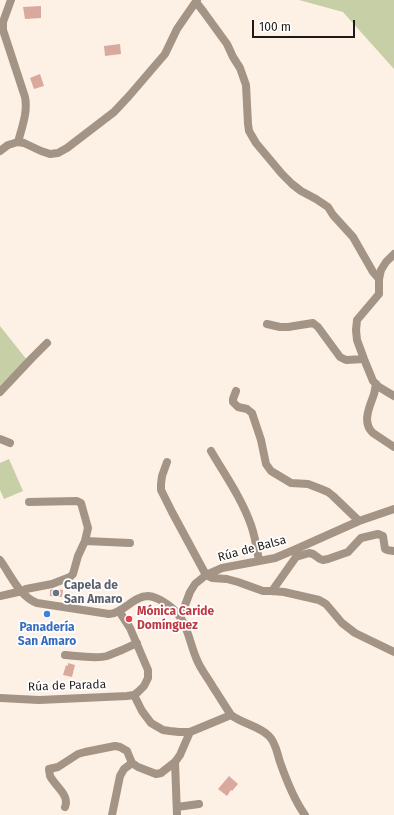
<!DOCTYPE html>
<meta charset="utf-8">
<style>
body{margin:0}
#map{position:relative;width:394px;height:815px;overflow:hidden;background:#fdf0e5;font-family:"Fira Sans",sans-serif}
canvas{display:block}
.scale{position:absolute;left:252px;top:20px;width:103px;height:18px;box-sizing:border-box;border:2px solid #201a16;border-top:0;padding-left:5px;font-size:12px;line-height:14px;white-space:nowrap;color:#201a16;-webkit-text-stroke:3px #fff;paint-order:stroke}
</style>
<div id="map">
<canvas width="394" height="815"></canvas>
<div class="scale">100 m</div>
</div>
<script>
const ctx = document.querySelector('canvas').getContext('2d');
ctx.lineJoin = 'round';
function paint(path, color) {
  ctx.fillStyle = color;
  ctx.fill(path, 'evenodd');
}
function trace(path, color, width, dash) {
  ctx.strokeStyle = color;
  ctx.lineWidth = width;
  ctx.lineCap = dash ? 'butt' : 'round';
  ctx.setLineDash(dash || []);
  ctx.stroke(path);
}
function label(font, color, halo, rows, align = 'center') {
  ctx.font = font + ' "Fira Sans",sans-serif';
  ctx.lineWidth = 3.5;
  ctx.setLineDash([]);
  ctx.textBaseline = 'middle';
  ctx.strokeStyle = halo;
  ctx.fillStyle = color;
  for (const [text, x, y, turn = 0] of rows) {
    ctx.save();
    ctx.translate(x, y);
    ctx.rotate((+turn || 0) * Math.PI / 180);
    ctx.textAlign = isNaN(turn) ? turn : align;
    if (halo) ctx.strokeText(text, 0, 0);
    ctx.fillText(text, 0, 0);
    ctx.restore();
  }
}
paint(new Path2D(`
 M299 0H394V69L343 12Z
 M0 326 27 360 0 388Z
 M9 459 23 491 4 499 0 490V463Z`), '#c6cfa6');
paint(new Path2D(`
 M41 6V18L25 19 23 7Z
 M120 44 121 54 105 56 104 46Z
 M40 74 44 86 34 89 30 78Z
 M54 589 63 590 62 597 50 596V590Z
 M68 663 75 665 72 677 63 675 66 665 68 666Z
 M229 776 238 784 232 791 231 790 227 796 218 789Z`), '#daa99e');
trace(new Path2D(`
 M11 0 3 22V30L25 97C28 112 22 127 18 142
 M196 2 203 11 227 44 233 57 240 68 246 85 248 124 249 131 256 143 282 174 292 184 301 191 316 199 328 207 333 215 353 237 373 272 379 279
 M0 151 8 145 18 142 24 143 41 151 50 154 58 153 67 148 114 112 129 96 165 54 177 29 197 0
 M394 254 386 262 381 270 379 279V294L357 320 356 330 357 340 364 359 373 381 379 387 394 396
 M267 324 280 327H288L313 323 318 327 340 357 346 360 364 359
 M376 384C375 388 375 393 373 397 369 408 362 423 373 433L394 447
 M236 391 233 399V402L238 407 247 409 252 413 261 440 266 464 271 471 291 483 308 484 321 489 328 492 333 496 359 521
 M0 392 32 358 47 343
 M0 439 10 443
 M211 451C225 475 242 499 251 525 255 536 257 549 259 561
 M167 462 162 476 161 484V490L172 512 206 575
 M85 541 130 543
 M0 560C11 575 19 596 37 603L109 614C124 613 133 596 148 596 160 597 176 609 182 620 189 632 191 647 197 660 201 670 208 678 213 687 219 696 225 706 231 715 243 724 259 726 269 736 276 743 277 753 280 762 286 779 294 800 305 815
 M206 575 212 578 227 579 238 582 263 591H272L284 592 319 600 326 604 342 623 355 633 394 652
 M272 591 296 557 309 553 313 554 320 559 323 560 328 559 348 552 361 538 378 534 383 536 385 549 387 550 394 551
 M0 596 18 592H21L26 589 52 584 70 577 73 574 78 556 85 541 88 528 81 503 77 501 29 502
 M178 614 184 608 190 592 195 584 206 575 222 568 275 558 294 550 359 521 394 509
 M65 655C77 656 97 659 107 656 118 652 127 648 137 643
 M134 695 142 711 151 723 163 730 170 731 179 732H190L231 715
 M0 698 39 700 127 696 134 695 138 692 144 686 148 678V670L130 628 119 611
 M175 762 177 815
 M65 807C70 795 55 786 50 776 50 774 49 771 49 769L58 767 78 754 85 752 115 746 120 747 127 751 132 763 138 767 156 774 161 773 175 762 180 755 190 732
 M177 807 199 804
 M112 815 120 776 124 769 132 763`), '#a39486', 8);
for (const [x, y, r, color] of [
 [56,593,4,"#6b7280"],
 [47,614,4,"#3f7fe0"],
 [129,619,4,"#e0444e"]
]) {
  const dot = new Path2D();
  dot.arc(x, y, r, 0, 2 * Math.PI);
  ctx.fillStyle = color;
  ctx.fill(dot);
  trace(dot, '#fff', 1.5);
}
label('12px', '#201a16', '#fff', [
 ["Rúa de Balsa",252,549,-15],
 ["Rúa de Parada",67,686,-2]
]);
label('bold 12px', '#5b616d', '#fff', [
 ["Capela de",64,586],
 ["San Amaro",64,600]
], 'left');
label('bold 12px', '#be3a42', '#fff', [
 ["Mónica Caride",137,612],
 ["Domínguez",137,626]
], 'left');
label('bold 12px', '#366cbe', '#fff', [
 ["Panadería",47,628],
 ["San Amaro",47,642]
]);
</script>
